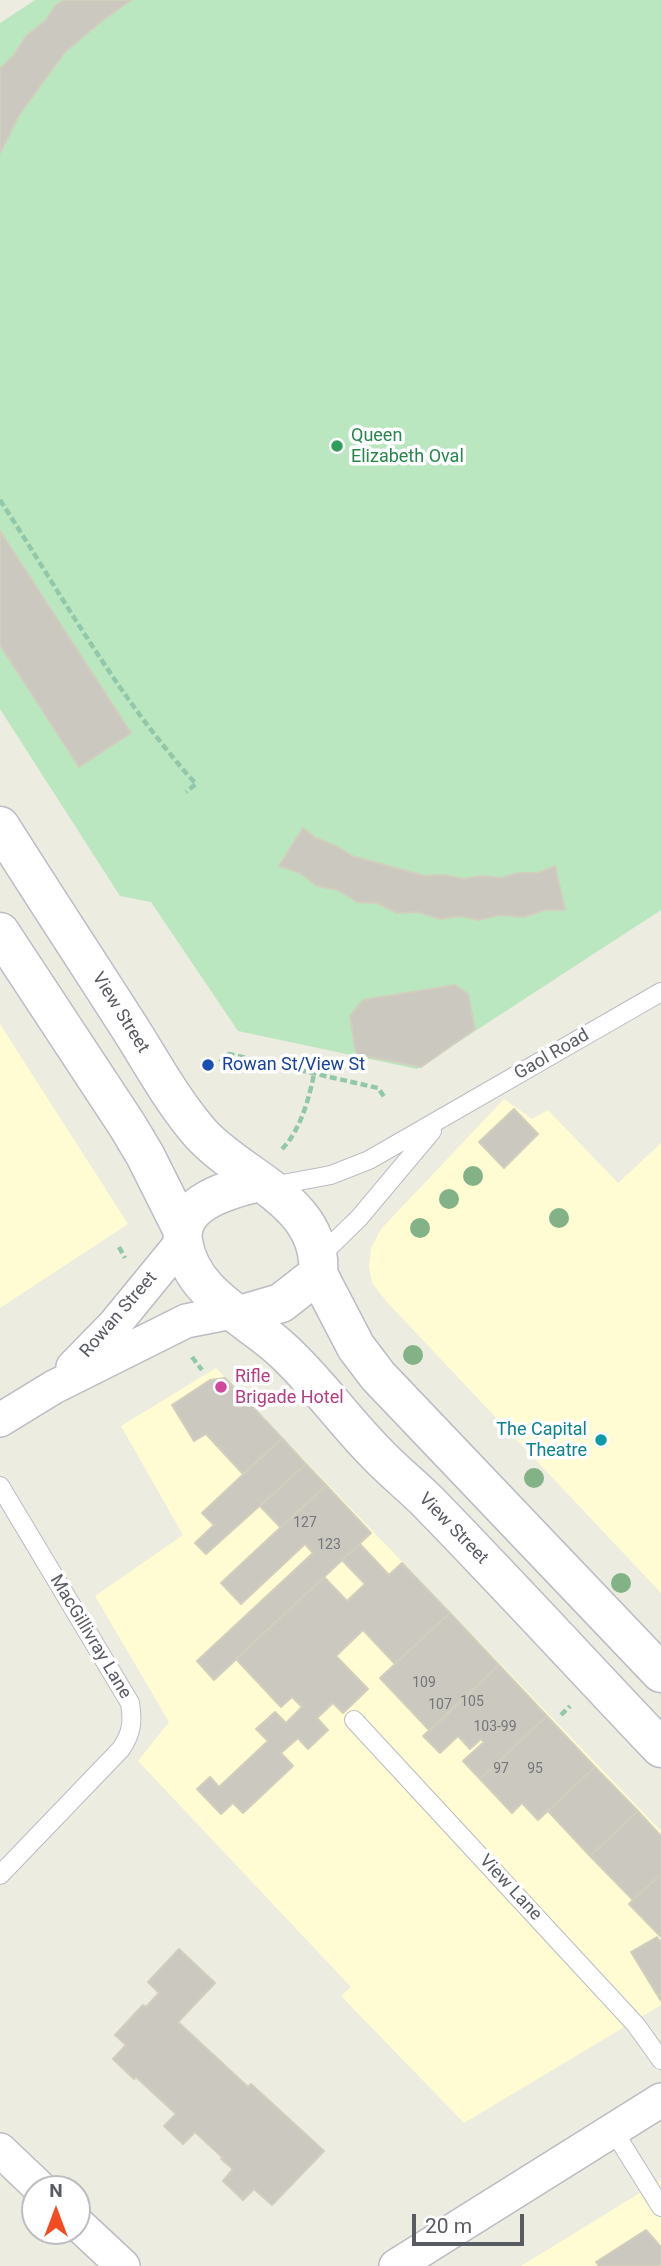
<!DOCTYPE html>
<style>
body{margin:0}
#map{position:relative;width:661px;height:2266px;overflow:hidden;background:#edece0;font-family:Roboto,sans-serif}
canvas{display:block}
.north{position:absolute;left:21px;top:2175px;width:70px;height:70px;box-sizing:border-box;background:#fff;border:2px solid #bdbdc0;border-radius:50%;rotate:0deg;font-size:19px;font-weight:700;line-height:28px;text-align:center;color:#595b62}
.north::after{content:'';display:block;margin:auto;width:24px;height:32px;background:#f24c20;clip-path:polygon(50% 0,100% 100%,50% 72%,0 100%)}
.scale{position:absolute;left:412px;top:2214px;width:112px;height:32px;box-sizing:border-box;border:4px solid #595b62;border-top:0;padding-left:9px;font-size:21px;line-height:24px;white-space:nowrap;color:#595b62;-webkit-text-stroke:5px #fff;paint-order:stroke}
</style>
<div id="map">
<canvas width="661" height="2266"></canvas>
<div class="north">N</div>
<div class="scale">20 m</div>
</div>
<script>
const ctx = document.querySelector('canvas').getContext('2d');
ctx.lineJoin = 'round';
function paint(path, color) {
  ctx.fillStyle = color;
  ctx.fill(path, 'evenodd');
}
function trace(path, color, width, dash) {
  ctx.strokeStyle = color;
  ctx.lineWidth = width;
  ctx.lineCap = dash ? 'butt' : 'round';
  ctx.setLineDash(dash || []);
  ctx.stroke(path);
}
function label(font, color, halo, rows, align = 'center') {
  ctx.font = font + ' Roboto,sans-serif';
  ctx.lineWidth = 7;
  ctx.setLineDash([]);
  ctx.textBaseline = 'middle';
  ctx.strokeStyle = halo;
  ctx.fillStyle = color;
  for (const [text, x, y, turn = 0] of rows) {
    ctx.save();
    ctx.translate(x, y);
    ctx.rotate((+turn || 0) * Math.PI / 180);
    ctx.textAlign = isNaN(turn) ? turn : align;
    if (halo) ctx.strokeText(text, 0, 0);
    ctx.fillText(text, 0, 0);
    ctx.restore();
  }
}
paint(new Path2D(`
 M0 1024 128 1224 0 1308Z
 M504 1099 532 1119 548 1110 618 1183 661 1143V1593L387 1302 372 1283 369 1266 371 1248 381 1229Z
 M216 1368 661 1831V2005L464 2123 341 1996 351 1987 138 1761 169 1722 95 1596 183 1535 121 1426Z
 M661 2180V2266H521Z`), '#fffbd2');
paint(new Path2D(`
 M35 0H661V910L417 1069 238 1031 151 902 120 896 0 709V23Z`), '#bae6c0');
const building = new Path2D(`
 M65 0H131L103 20 65 52 19 115 0 153V69L14 55 26 36 45 21 56 5Z
 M0 531 131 733 79 767 0 645Z
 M303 828 316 838 336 846 352 856 425 876 444 875 463 879 482 876 501 878 518 873H538L555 866 565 910H545L524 917 499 915 479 920 460 916 440 919 418 912 397 913 377 903 357 902 338 890 317 886 300 873 279 866Z
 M455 985 468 994 475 1029 421 1067 356 1054 350 1016 363 1000Z
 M514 1109 538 1134 504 1168 479 1142Z
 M225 1378 282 1438 243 1474 206 1434 194 1441 172 1405 210 1380Z
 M282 1438 306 1464 206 1554 195 1543 214 1525 202 1513Z
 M306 1464 326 1485 281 1528 260 1506Z
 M326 1485 371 1533 214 1680 197 1661 313 1553 305 1544 241 1604 221 1583Z
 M360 1544 389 1575 402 1563 450 1613 395 1664 363 1630 336 1656 368 1689 343 1713 333 1703 317 1718 328 1730 308 1749 298 1738 281 1753 293 1766 243 1813 233 1803 221 1814 197 1789 210 1777 219 1787 268 1741 256 1729 275 1712 286 1723 302 1707 292 1697 281 1707 236 1659 324 1577 347 1601 365 1584 342 1560Z
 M450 1613 499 1665 430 1731 380 1678Z
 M499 1665 547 1716 480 1779 463 1761 484 1742 481 1739 470 1749 458 1736 440 1753 423 1736Z
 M547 1716 595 1767 538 1820 522 1803 512 1813 480 1779Z
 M595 1767 638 1811 590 1856 548 1811Z
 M638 1811 661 1836V1874L633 1900 590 1856Z
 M661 1874V1937L629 1904Z
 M657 1937 661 1942V2001L631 1952Z
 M179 1949 215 1983 178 2022 248 2087 251 2084 324 2151 272 2205 254 2189 243 2200 223 2181 233 2169 221 2159 223 2158 195 2132 183 2144 164 2126 176 2114 136 2077 134 2079 113 2059 126 2045 115 2035 143 2005 146 2007 159 1993 148 1982Z
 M646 2230 661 2247V2266H599L596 2262Z`);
paint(building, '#cac8bf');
trace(building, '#d2cebe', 2);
const lane = new Path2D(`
 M272 1186 331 1175 369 1160 661 992
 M320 1256 359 1218 432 1131
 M0 1486 130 1703C133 1721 132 1733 121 1749L0 1875
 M354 1720 636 2025 661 2060
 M613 2130 661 2207`);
const street = new Path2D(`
 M73 1367 115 1324 183 1241
 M0 1420 54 1387 186 1321 232 1312
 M0 2150 41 2189
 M77 2223 123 2266
 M396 2266 661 2100`);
const secondary = new Path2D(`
 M0 826C41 891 83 955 124 1019 149 1057 171 1100 201 1134 242 1179 324 1202 318 1274L281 1303 240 1315
 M0 932 127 1125 145 1155 183 1231
 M260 1182C233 1188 177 1202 183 1241 190 1293 246 1317 280 1348 316 1380 343 1420 377 1454 393 1471 411 1485 427 1501 506 1582 583 1666 661 1748
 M318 1274 356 1347 378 1376 661 1673`);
trace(lane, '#bbbcc3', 20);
trace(street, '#bbbcc3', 36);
trace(secondary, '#bbbdc5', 41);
trace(new Path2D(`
 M0 500C63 597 118 698 196 784L186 792
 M220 1062 229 1054 378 1088 385 1098
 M282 1149C300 1131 309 1099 314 1074
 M119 1247 125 1258
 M192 1357 202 1370
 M561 1715 570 1706`), '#93c7a9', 4.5, [7, 3.5]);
trace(lane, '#fff', 18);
trace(street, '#fff', 33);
trace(secondary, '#fff', 38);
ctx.fillStyle = '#84b287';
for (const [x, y] of [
 [473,1176],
 [449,1199],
 [559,1218],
 [420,1228],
 [413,1355],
 [534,1478],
 [621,1583]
]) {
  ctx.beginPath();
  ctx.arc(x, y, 10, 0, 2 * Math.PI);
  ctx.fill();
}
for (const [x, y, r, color] of [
 [337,446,7,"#2e9e5b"],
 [208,1065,7,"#1a4fb4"],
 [221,1387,7,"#d1479c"],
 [601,1440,7,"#0f9aa8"]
]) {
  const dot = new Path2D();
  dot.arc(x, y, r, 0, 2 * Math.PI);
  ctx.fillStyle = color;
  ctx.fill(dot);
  trace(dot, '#fff', 2.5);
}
label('14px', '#757679', null, [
 ["127",305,1523],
 ["123",329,1545],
 ["109",424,1683],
 ["105",472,1702],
 ["107",440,1705],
 ["103-99",495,1727],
 ["97",501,1769],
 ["95",535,1769]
]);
label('18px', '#27864d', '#fff', [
 ["Queen",351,436],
 ["Elizabeth Oval",351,457]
], 'left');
label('18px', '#595b62', '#fff', [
 ["View Street",120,1013,58],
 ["Gaol Road",552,1055,-30],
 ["Rowan Street",119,1315,-49],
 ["View Street",453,1529,46],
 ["MacGillivray Lane",90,1637,59],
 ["View Lane",510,1888,47]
]);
label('18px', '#164399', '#fff', [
 ["Rowan St/View St",222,1065]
], 'left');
label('18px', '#b23c85', '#fff', [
 ["Rifle",235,1377],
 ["Brigade Hotel",235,1398]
], 'left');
label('18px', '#0d838f', '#fff', [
 ["The Capital",587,1430],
 ["Theatre",587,1451]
], 'right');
</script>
